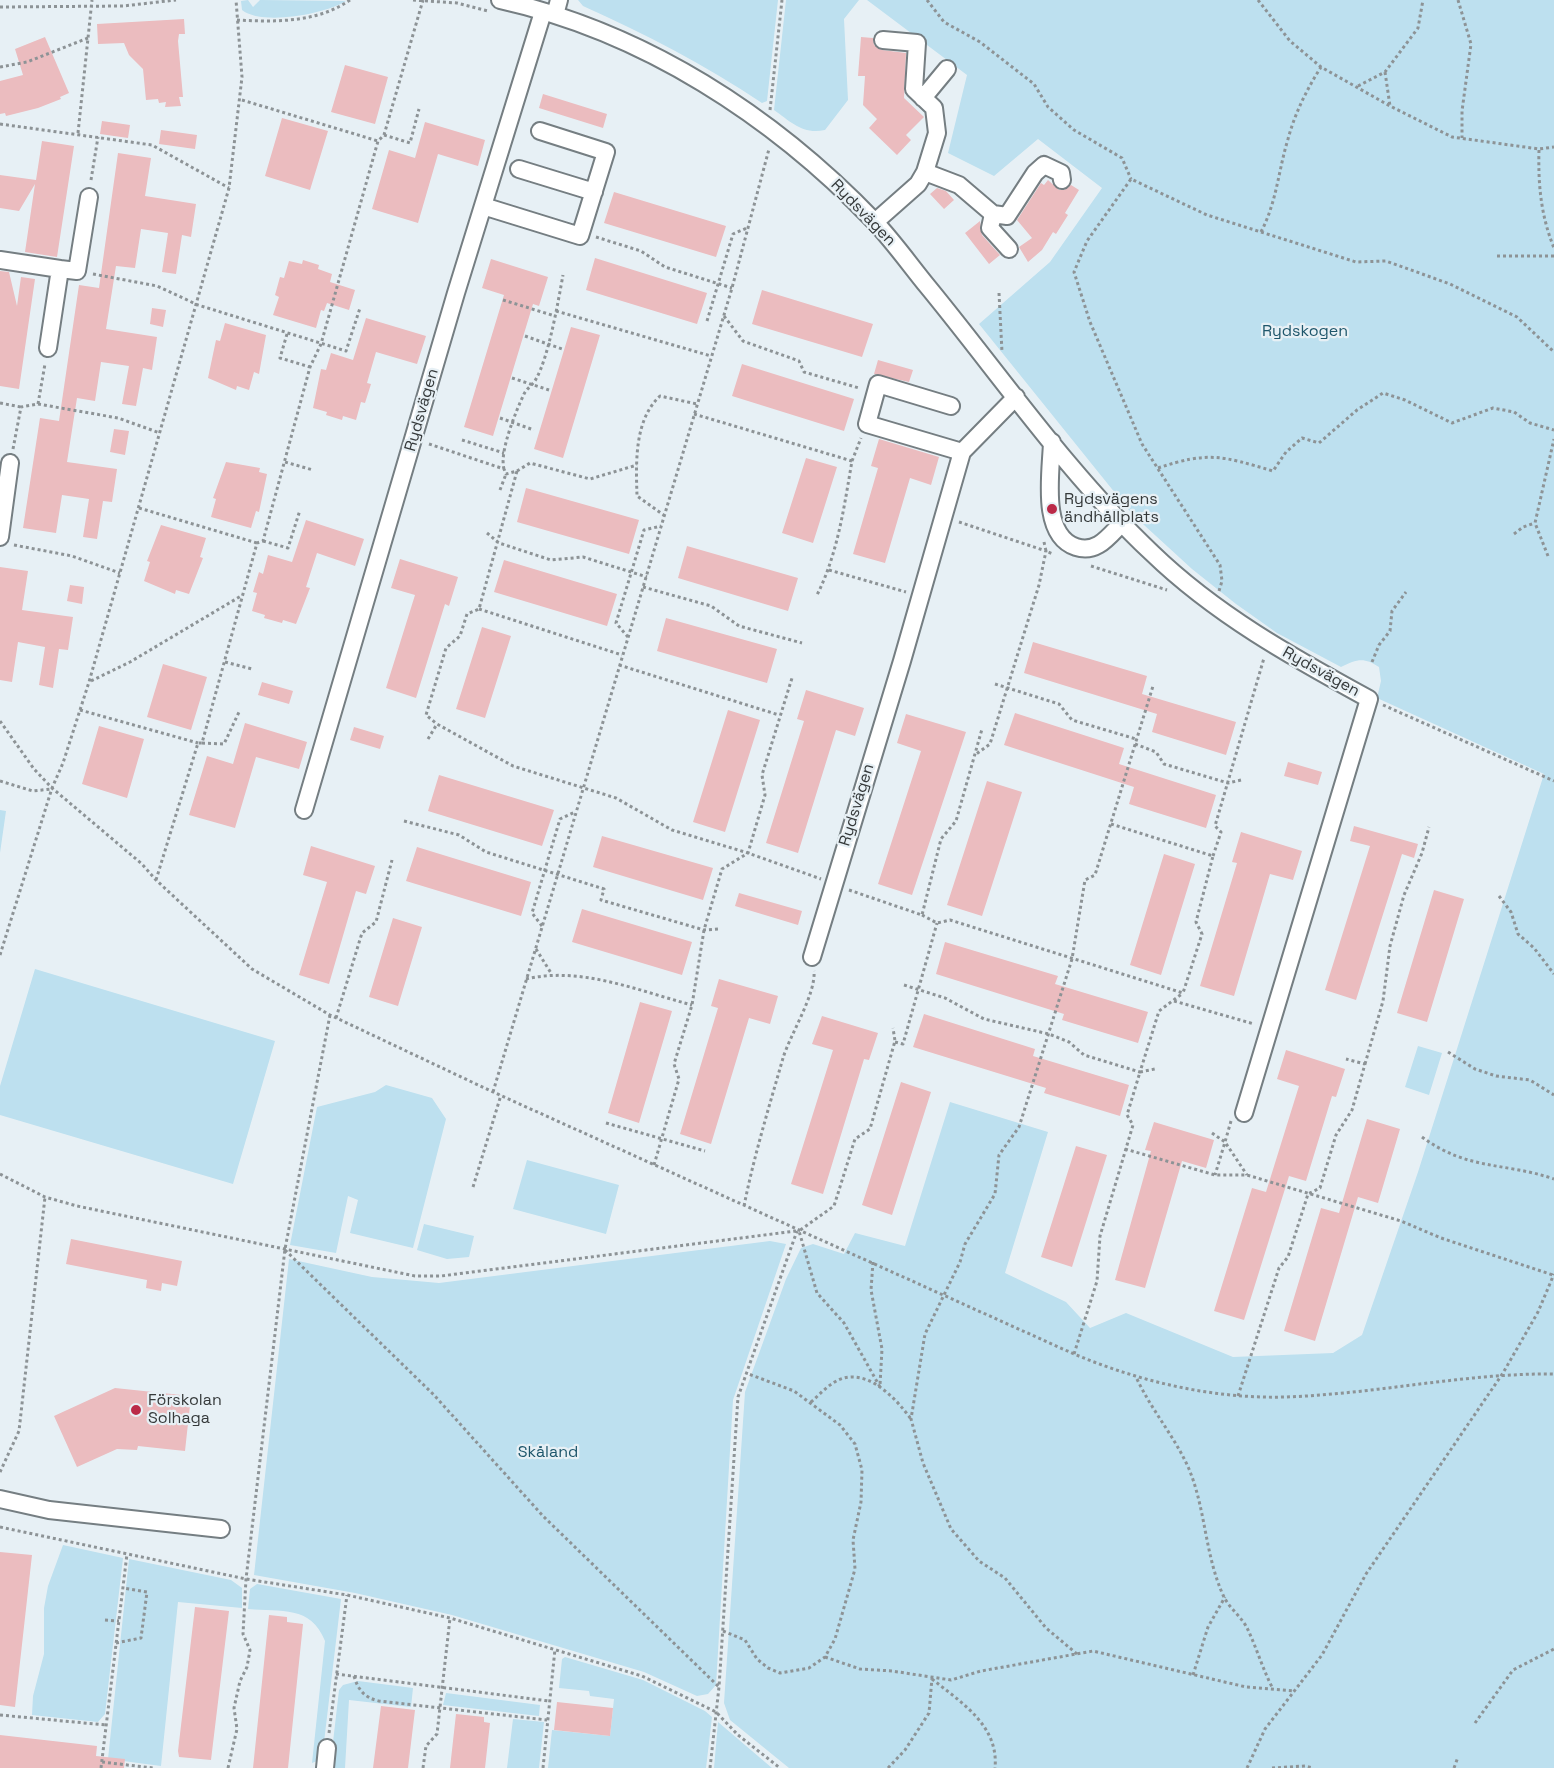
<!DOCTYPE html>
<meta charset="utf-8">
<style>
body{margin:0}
canvas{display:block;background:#e7f0f5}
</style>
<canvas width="1554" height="1768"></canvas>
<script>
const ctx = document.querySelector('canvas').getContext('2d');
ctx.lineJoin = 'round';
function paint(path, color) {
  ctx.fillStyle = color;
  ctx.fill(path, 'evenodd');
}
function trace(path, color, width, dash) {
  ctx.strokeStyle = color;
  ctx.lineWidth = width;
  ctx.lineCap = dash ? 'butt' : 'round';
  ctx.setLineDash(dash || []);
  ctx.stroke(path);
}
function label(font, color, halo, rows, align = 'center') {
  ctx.font = font + ' "Space Grotesk",sans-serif';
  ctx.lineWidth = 4.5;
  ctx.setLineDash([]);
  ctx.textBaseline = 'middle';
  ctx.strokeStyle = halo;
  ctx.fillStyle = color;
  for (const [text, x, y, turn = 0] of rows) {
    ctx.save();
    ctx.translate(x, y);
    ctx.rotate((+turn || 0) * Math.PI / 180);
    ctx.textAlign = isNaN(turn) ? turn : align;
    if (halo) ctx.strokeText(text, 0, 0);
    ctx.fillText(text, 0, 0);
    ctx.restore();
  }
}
paint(new Path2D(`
 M248 0 253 7 260 0 346 1C325 14 262 26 242 10L241 1Z
 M578 0H778L767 101 762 103C705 65 646 34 583 6Z
 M786 0H859L844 19 848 100 825 130C803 135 791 122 774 110Z
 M867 0H1554V1768H789L730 1720 724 1703 745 1392 786 1279 801 1248 813 1244 844 1254 855 1233 905 1246 950 1102 1048 1132 1005 1273 1066 1302 1090 1328 1126 1313 1233 1357 1333 1353 1362 1335 1418 1172 1544 774 1377 698 1381 681 1379 667C1364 657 1357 659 1341 667L1277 633 1236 604 1192 569 1132 514 979 324 1050 262 1102 188 1038 139 994 176 948 153 967 75Z
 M0 810 6 811 0 853Z
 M35 969 275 1041 233 1184 0 1115V1086Z
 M1418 1046 1442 1053 1429 1095 1405 1087Z
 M386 1085 432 1098 446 1119 413 1248 350 1233 358 1200 348 1196 336 1253 290 1245 317 1107 375 1092Z
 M527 1160 619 1185 606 1234 513 1209Z
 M424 1224 474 1236 469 1257 447 1259 417 1250Z
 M770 1241 786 1244 733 1400 716 1685 708 1694 697 1696 644 1672 452 1615 355 1593 254 1575 289 1259 372 1277 439 1283Z
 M63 1545 123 1558 105 1714 98 1722 32 1715 33 1696 44 1654V1608L48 1586Z
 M129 1559 231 1580 242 1588V1608L178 1602 161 1766 108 1759Z
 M257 1584 341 1599 322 1759 312 1763 325 1641C311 1605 281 1612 248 1609L250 1589Z
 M565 1657 643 1680 705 1711 712 1717 706 1768H548L552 1730 610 1736 614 1699 590 1696 589 1691 559 1688 562 1659Z
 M358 1681 413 1688 411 1707 349 1700 345 1768H330L339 1690 343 1685Z
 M446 1693 540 1705 539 1716 443 1705Z
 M513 1719 544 1722 539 1768H507Z
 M718 1722 772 1768H714Z`), '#bde0ef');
paint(new Path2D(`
 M184 19 185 34H179L178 41 183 97H179L181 106 165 107 166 102 159 103 158 99 146 100 143 69 129 55 124 43 98 44 97 24Z
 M45 37 69 93 60 97 61 99 38 108 6 116 5 113 0 114V81L23 75 15 49Z
 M861 37 873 38 874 45 882 50 906 53 904 98 924 117 906 135 911 140 897 155 869 128 877 119 863 105 865 76H858Z
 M345 65 388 77 375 124 331 112Z
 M543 94 607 114 603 128 539 108Z
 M282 118 328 131 310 190 265 176Z
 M102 121 130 125 128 138 100 134Z
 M425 122 485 140 478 166 438 154 418 223 372 209 389 150 415 158Z
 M161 130 197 135 195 149 159 144Z
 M42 141 74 146 57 257 25 252 35 184 19 211 0 208V175L36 180Z
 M118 153 151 158 145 196 196 204 191 237 182 235 176 274 162 272 168 233 141 229 135 268 116 266 106 329 157 337 152 370 143 368 136 406 122 404 129 366 101 362 95 401 77 398 67 462 117 469 112 502 103 501 97 539 83 537 89 499 62 495 56 533 23 528 40 418 59 421 79 285 99 288Z
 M1048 180 1059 190H1064L1071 185 1079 190 1065 213 1068 215 1056 234 1053 232 1042 250 1028 262 1019 247 1032 238 1017 220 1041 183 1044 185Z
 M937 188 946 191 954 200 944 209 930 194Z
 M614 192 726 226 716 257 604 223Z
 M980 221 982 235 1000 255 989 264 965 233Z
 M595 258 707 293 697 324 586 290Z
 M491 259 548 277 539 306 533 304 493 436 464 427 504 295 482 288Z
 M303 260 319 265 318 269 332 274 330 282 355 290 349 310 327 303 324 311 321 310 316 328 273 315 279 297 275 295 280 277 284 278 289 261 302 264Z
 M0 271 9 272 17 306 21 277 35 279 19 389 0 386Z
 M762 290 873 324 862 357 752 324Z
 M152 308 166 310 163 327 150 324Z
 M366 318 426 336 417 364 376 352 367 383 371 384 365 403 361 402 356 420 343 416 342 420 326 415 327 412 313 408 321 369 326 370 331 353 353 360Z
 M225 323 266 335 259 374 254 372 249 390 237 386 236 390 208 378 216 340 220 341Z
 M571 327 600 335 563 458 534 449Z
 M878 360 913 370 909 382 874 374Z
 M742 364 854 399 844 431 732 396Z
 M114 429 129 431 125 455 110 452Z
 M879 439 939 457 931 485 910 478 885 563 853 554 878 468 871 466Z
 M806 458 837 467 813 543 782 533Z
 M226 462 260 468 259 472 267 474 259 512 256 511 251 528 211 517 216 499 213 498Z
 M526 488 639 520 629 554 517 522Z
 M306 520 364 539 355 566 317 553 306 587 310 588 296 624 283 620 282 623 264 618 265 615 252 611 257 593 253 592 259 572 263 574 268 555 292 562Z
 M161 525 206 538 200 557 203 558 189 594 176 590 175 594 144 581 150 562 147 561Z
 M687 546 798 578 788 611 678 578Z
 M400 559 458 577 449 606 445 604 416 698 386 688 415 595 391 588Z
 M504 560 617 594 607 626 494 592Z
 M0 567 28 571 22 610 73 617 68 650 59 649 53 688 39 685 45 647 18 642 12 682 0 680Z
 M70 585 84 587 82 604 67 601Z
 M666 618 777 649 767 683 657 651Z
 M482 627 511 636 485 718 456 709Z
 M1033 642 1147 676 1142 694 1236 722 1226 755 1152 732 1157 714 1024 673Z
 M163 664 207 677 191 730 147 717Z
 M262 682 293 691 289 704 258 695Z
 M806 690 864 708 855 736 836 730 798 853 766 843 804 721 797 719Z
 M728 710 760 720 725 832 693 822Z
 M1015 713 1124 748 1119 764 1216 795 1206 828 1129 804 1134 787 1004 745Z
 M906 714 966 732 912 895 878 884 921 751 897 743Z
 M245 723 307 742 299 769 256 757 235 828 189 815 207 756 233 764Z
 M99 726 144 739 127 798 82 784Z
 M354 727 384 736 380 749 350 740Z
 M1288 762 1322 772 1318 785 1284 776Z
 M439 775 554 810 542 846 428 811Z
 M987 781 1022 792 982 916 947 905Z
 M1354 826 1418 844 1414 858 1402 854 1356 1000 1325 990 1370 846 1350 841Z
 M1241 832 1302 851 1293 880 1270 874 1234 996 1200 986 1237 863 1232 862Z
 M602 836 713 868 703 900 593 867Z
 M311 846 375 866 366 894 356 891 329 984 299 975 327 882 303 875Z
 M417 847 531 882 521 916 406 881Z
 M1164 854 1195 864 1161 975 1130 965Z
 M1434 890 1464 899 1427 1022 1397 1013Z
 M739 893 802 911 798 925 735 906Z
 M582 909 692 942 682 975 572 942Z
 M393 918 422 927 398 1006 369 997Z
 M945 942 1058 976 1055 984 1148 1012 1138 1043 1062 1020 1064 1014 936 974Z
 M719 979 778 996 770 1024 749 1018 711 1144 680 1134 718 1008 711 1006Z
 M640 1002 672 1011 639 1123 608 1113Z
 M924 1014 1035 1049 1033 1056 1129 1085 1120 1116 1044 1093 1046 1088 913 1047Z
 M822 1016 878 1033 869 1060 864 1059 823 1194 791 1184 833 1050 812 1044Z
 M1286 1050 1345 1069 1336 1097 1332 1096 1306 1181 1289 1176 1244 1320 1214 1311 1252 1188 1266 1192 1299 1086 1277 1079Z
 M901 1082 931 1092 892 1215 862 1205Z
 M1367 1119 1400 1129 1378 1203 1358 1197 1315 1341 1284 1331 1321 1208 1339 1213Z
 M1154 1122 1214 1140 1206 1168 1182 1161 1145 1288 1115 1280 1151 1151 1145 1150Z
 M1076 1146 1107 1155 1072 1267 1041 1257Z
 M71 1239 182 1261 177 1286 162 1283 161 1291 146 1288 147 1280 66 1264Z
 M115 1388 191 1396 185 1451 138 1446 137 1450 117 1449 77 1467 54 1416Z
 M0 1552 32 1555 15 1707 0 1705Z
 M195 1607 229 1611 211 1760 179 1757 178 1751Z
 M269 1615 287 1617V1622L303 1624 288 1768H253Z
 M557 1702 613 1708 610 1736 554 1730Z
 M381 1706 415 1710 408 1768H373Z
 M456 1714 484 1717V1722L490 1723 485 1768H450Z
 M0 1735 97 1746 96 1756 125 1759 124 1768H0Z`), '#ebbcbf');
const minor = new Path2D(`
 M500 0C644 32 773 116 874 221 893 241 910 265 928 287 1001 376 1068 474 1152 553 1215 614 1292 657 1369 699L1244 1113
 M555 15 559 0
 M923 98 947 69
 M519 169 594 192
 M925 172 959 185 993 214 990 228 1009 249
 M483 206 580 236 606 152 540 131
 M993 214 1007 216 1035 173 1044 165 1061 173 1062 180
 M875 222 918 184 925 172 937 133 934 108 914 89 917 43 883 40
 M0 260 60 269
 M48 348 60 269 77 271 89 197
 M951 406 878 384 867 424 962 452
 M1052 442C1051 473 1040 535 1076 547 1097 554 1109 536 1122 523
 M0 537 10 463
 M304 810 456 293 543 12
 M812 957 902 661 962 452 1016 397
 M0 1499 49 1510 221 1529
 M325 1768 327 1748`);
trace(minor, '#757e82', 20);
trace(new Path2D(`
 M413 0 457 3 488 11
 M927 0 944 22 980 42 1034 84 1048 107 1074 130 1122 158 1131 179
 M1258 0 1290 41 1321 67 1390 106 1452 137 1539 149 1554 147
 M1458 0 1471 44 1462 111V138
 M0 7 123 6 176 0
 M237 20C275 22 317 23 350 0
 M0 67 27 62 88 38
 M1385 72 1390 106
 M1358 86 1385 72 1418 28 1423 0
 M242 100 378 141
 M770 110 782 0
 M0 124 152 145 229 188
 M78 133 92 0
 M384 135 410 143 419 109
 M1539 150C1538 185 1541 216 1554 248
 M91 180 98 137
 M1261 232 1356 262 1386 261 1450 284 1517 317 1554 352
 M596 237 641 251 665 267 732 288
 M1497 256H1554
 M93 274 157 286 198 305 346 351 360 308
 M999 293 1002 352
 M503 300 555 316
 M556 311 711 356
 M724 316 743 341 799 361 804 372 859 388
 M707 321 733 234 749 227
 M287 334 280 358 310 367
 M525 336 562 349
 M512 378 549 390
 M0 403 21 407
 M38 404 118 418 160 433
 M694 414 852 461C844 507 838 553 817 595
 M500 418 534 430
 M462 440 504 453
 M429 444 504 469 506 474 517 471 479 609 467 614 460 636 446 648 426 715 437 724
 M13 449 21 407 38 404 45 364
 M852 461 861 438
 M285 462 313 470
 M1158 468C1209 451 1222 456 1273 471L1286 452 1302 438 1319 443 1357 410 1383 393 1405 400 1452 423 1493 408 1514 412 1530 423 1554 430
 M504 469C499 452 516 411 524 394 527 388 533 385 536 379 549 356 558 302 563 275
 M517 471 530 463 590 479 637 465
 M500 490 506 474
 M139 508 257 543
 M665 516 637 496C636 463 634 420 660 396L697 404
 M959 522 1046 551 1039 585 990 744 975 755
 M487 533 499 543 551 560 583 557 647 577
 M1514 534 1523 527 1535 523
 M263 541 288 548 300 510
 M1044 542 1046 551 1053 554
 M14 545 72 556 120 573
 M1548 556 1535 523 1554 439
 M1091 566 1167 590
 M829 570 906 592
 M643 587 711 606 739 626 802 643
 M1219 591 1222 581 1220 565 1142 444 1090 322 1074 272 1087 241 1131 179 1207 215 1261 232C1277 201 1278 172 1288 139 1295 113 1307 89 1321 67
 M479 609 622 655
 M628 637 616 623 644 530 661 526
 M225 662 252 669
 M1372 662 1379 645 1390 631 1392 611 1406 592
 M619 665 779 715
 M91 681 130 662 241 596
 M995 684 1059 704 1072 720 1136 739
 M1383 705 1554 781
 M80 710 198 743
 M0 721 34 769 52 788 142 864 156 880 252 969 330 1015 493 1092 1074 1354C1141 1382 1213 1399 1286 1397 1376 1394 1464 1373 1554 1374
 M428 739 437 724 513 766 616 798 672 830 748 853 821 879
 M202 743 224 744 239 712
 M1135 744 1156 752 1164 764 1228 783 1241 780
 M0 781 33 791 51 789
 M404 821 459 835 486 852 604 889 601 900 704 930 718 929
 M1213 856 1221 832 1215 826 1264 658
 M156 880 198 743H202L257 543 263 541 310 367 321 344 378 141 384 135 423 0
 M849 890 922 915 941 839 956 821 982 729
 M1499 896 1511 912 1518 934 1534 948 1554 974
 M922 915 937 923 950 920 1183 993 1202 934 1196 922 1213 856 1111 824
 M542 926 532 913 560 819 575 812
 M536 949 551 973
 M0 955 52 788 63 763 89 682 229 188 242 77 236 0
 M526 979C581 966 639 991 692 1005
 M904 985 945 998 984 1019 1049 1034 1069 1042 1084 1055 1140 1072 1159 1011 1183 993
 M1174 1001 1254 1024
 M336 1018 362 933 376 922 392 860
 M895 1042 903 1044 937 923
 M1448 1052 1475 1069 1496 1076 1530 1080 1554 1095
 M1365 1064 1383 1001 1390 946 1404 895 1422 853 1429 827
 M493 1092 732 288 769 149
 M1231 1121 1225 1142 1247 1175
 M606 1123 705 1151
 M1212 1133 1225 1142 1215 1175
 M1422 1137C1468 1171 1505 1162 1554 1179
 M1125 1149 1215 1175H1247L1401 1221 1441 1238 1553 1275
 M654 1165 679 1079 674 1064 692 1005 704 930 722 869 748 853 765 795 762 775 792 678
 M0 1174 45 1197 77 1206 415 1276H441L796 1231
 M473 1187 501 1095
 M744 1206C754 1156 769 1107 783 1058 790 1035 816 994 814 971
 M285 1250 434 1395 543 1516 719 1687
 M873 1262 871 1290 882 1349 880 1385
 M1074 1354 1097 1281 1100 1236 1133 1125 1127 1115 1140 1072 1155 1069
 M1137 1379C1152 1411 1175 1437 1189 1469 1206 1510 1205 1557 1224 1597 1230 1609 1243 1618 1248 1630 1257 1649 1263 1670 1273 1689
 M880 1387 844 1323 817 1293 799 1231 834 1206 855 1139 870 1129 895 1041 893 1028
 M1238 1396 1279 1268 1288 1257 1308 1194 1320 1188 1336 1135 1352 1110 1365 1064 1346 1059
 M811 1402C818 1396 825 1388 833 1383 863 1363 895 1397 911 1419
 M0 1472 19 1431 45 1197
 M0 1527 246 1579 347 1595 450 1618 642 1676 716 1712 738 1735 780 1768
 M105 1620 119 1621
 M723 1631 745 1640 757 1659 768 1668 780 1673 809 1668 825 1657 835 1639 855 1569 853 1540 861 1502 862 1470 855 1444 840 1425 794 1391 746 1373
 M116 1643 141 1638 147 1592 123 1588
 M1077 1654 1046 1628 1005 1578 979 1561 951 1529 923 1463 911 1419 925 1334 960 1262 965 1244 995 1194 999 1155 1019 1127 1072 959 1085 880 1095 875 1153 686
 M825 1657 860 1669 892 1671 951 1680 981 1671 1093 1651 1246 1687 1294 1691
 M336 1674 549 1701
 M1193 1675 1208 1627 1225 1597
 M354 1676C358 1690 365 1698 379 1701L547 1720
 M932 1679C962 1703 999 1726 995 1768
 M0 1715 106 1725
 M1475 1723 1513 1670 1554 1649
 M329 1733 347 1595
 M102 1762 153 1768
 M101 1768 127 1554
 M228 1768 237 1729 234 1708 240 1681 247 1667 250 1650 243 1634 246 1579 285 1249 330 1015
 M423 1768 426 1746 437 1734 450 1618
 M543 1768 555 1649
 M710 1768 719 1687 738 1397 797 1231
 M888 1768 905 1750 929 1713 932 1678
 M1247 1768 1265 1729 1322 1655 1366 1574 1503 1373 1538 1312 1554 1274
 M1272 1768 1305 1766 1313 1768
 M1454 1768 1458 1757`), '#8d9396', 3, [3, 3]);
trace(minor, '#fff', 16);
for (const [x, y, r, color] of [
 [1052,509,6,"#bb2a48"],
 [136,1410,6,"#bb2a48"]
]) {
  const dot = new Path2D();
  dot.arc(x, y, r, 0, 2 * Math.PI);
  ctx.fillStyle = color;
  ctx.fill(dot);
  trace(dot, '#e7f0f5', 2);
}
label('16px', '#35393a', '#e7f0f5', [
 ["Rydsvägen",863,213,46],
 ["Rydsvägen",422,410,-74],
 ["Rydsvägen",1321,672,29],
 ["Rydsvägen",857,805,-73]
]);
label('16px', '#1e566b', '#e7f0f5', [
 ["Rydskogen",1305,332],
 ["Skåland",548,1453]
]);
label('16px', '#35393a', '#e7f0f5', [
 ["Rydsvägens",1064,500],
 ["ändhållplats",1064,518],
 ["Förskolan",148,1401],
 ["Solhaga",148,1419]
], 'left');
</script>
